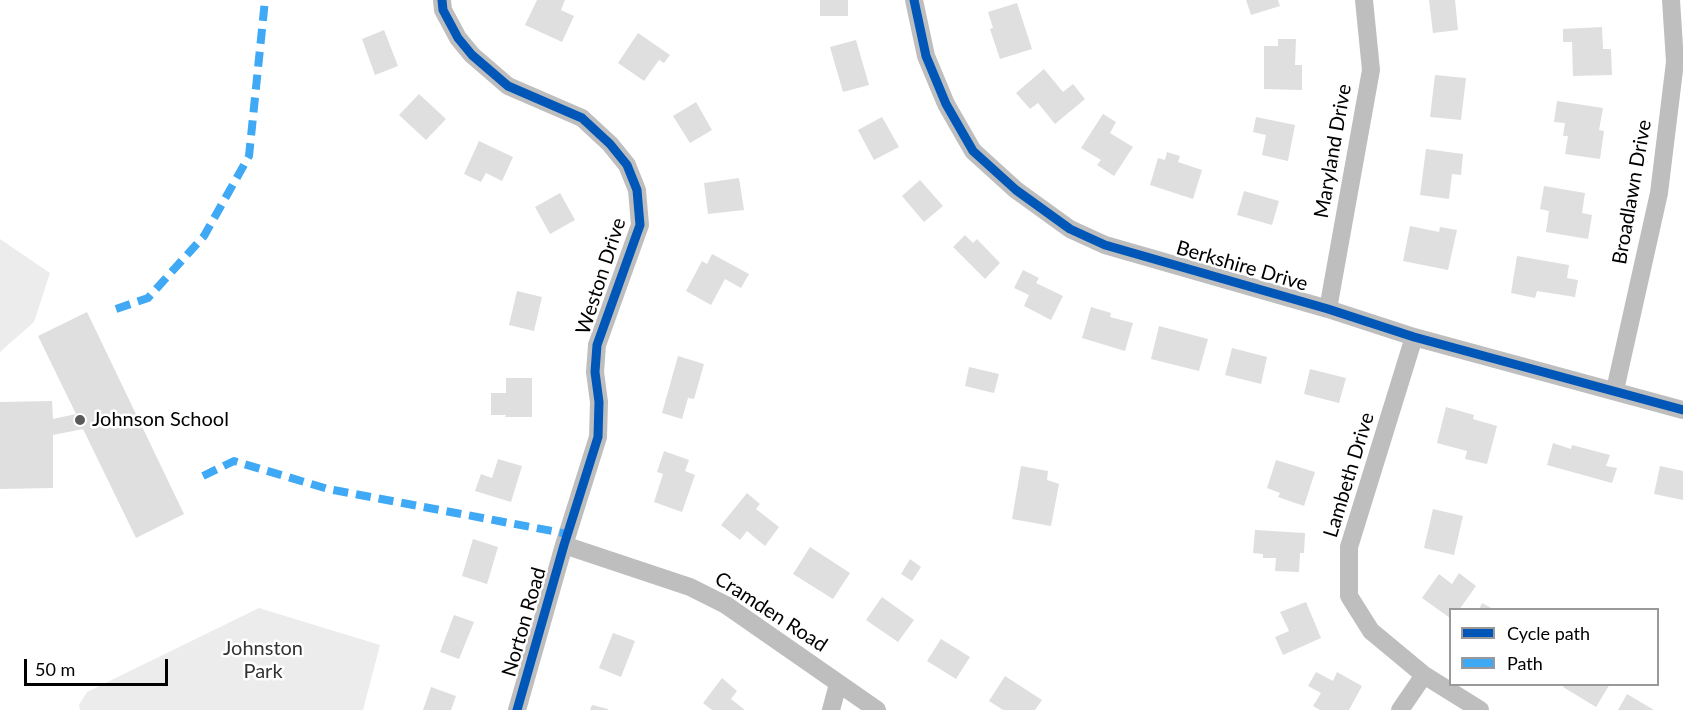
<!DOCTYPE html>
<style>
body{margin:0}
#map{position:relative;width:1683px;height:710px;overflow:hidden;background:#fff;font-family:Lato,sans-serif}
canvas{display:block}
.legend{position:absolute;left:1449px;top:608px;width:210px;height:78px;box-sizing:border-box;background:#fff;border:2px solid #999;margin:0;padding:8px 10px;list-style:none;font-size:18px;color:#000}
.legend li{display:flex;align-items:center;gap:12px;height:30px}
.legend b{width:30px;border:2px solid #999}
.scale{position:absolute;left:24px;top:659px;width:144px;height:27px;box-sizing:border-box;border:3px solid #000;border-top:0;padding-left:8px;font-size:18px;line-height:21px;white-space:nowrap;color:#000;-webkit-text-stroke:4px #fff;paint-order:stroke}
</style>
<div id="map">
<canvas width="1683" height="710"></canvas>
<ul class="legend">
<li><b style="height:8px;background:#0057b8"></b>Cycle path</li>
<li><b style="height:8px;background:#3fa9f5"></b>Path</li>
</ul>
<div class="scale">50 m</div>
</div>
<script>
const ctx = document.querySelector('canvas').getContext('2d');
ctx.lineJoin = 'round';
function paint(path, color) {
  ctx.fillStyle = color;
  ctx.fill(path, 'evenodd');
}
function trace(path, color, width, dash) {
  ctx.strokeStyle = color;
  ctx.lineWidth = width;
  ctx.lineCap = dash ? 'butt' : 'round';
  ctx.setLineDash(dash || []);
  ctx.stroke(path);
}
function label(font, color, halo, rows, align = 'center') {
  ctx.font = font + ' Lato,sans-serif';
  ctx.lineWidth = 5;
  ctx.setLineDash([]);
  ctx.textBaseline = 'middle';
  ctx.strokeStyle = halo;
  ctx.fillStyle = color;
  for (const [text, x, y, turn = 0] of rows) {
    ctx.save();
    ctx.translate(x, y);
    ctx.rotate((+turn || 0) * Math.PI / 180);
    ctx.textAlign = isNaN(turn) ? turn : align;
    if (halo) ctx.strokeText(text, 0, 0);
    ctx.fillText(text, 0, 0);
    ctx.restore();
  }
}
paint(new Path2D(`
 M0 239 50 273 34 322 0 352Z
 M259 608 380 645 363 710H80L79 705 87 692Z`), '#ececec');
paint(new Path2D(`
 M537 0H565L561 10 574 16 562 42 525 25Z
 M820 0H848V16H820Z
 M1246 0H1278L1280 6 1251 15Z
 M1429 0H1455L1458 30 1433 33Z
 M1017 3 1032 49 1000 59 990 29 993 28 988 12Z
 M1602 27 1603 49H1611L1612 75 1573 76 1572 42H1563V29Z
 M384 30 398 66 375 75 362 39Z
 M638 33 670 55 664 63 659 60 644 81 618 63Z
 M1278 39H1296L1295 65H1302V90L1264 89V46H1278Z
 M856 40 869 85 843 92 830 47Z
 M1044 69 1063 92 1073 84 1085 99 1055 124 1038 103 1030 109 1016 93Z
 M1435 75 1466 78 1461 120 1430 117Z
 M419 94 446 119 426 140 399 115Z
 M1557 101 1603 108 1599 130 1604 131 1600 159 1565 154 1568 136H1563L1565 123 1554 122Z
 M696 102 712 130 690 143 673 116Z
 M1103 114 1116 122 1110 133 1133 147 1114 176 1097 165 1101 160 1081 148Z
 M882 117 899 147 874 160 858 130Z
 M1256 117 1295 125 1288 161 1262 155 1266 135 1253 132Z
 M479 141 513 157 502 181 486 173 481 182 464 174Z
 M1426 149 1463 154 1461 175 1452 174 1449 199 1420 195Z
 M1167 152 1180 156 1178 162 1202 170 1193 199 1150 185 1158 158 1165 160Z
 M739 178 744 210 708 214 704 183Z
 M920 180 943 206 924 222 902 196Z
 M1544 186 1585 193 1582 213 1592 215 1588 239 1546 232 1549 211 1540 209Z
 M1244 191 1279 201 1272 225 1237 215Z
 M560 193 575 220 550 234 535 207Z
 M1410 226 1439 232 1440 227 1457 230 1448 270 1403 261Z
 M965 235 973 243 977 239 1000 263 985 279 953 247Z
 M712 254 749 274 741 288 725 279 711 305 686 291 702 261 707 264Z
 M1517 256 1569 265 1567 278 1578 280 1575 297 1537 291 1535 298 1511 293Z
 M1023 270 1039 278 1036 283 1063 296 1051 320 1024 306 1029 295 1014 288Z
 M517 291 542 297 534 331 509 325Z
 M1091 307 1111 313 1110 317 1133 323 1125 351 1082 338Z
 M87 312 184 514 136 538 83 429 53 435V488L0 489V402L52 401 53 419 76 414 38 336Z
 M1159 326 1208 339 1199 371 1151 359Z
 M1232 348 1267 357 1261 384 1225 375Z
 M678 356 704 364 694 399 688 398 682 419 662 413Z
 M969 367 999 374 994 393 965 386Z
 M1310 369 1346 378 1339 403 1304 394Z
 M506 378H532V417H505L506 415H491V393H506Z
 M1446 407 1474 415 1473 419 1497 426 1487 464 1465 459 1467 451 1437 443Z
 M1553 443 1571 449 1572 445 1610 455 1606 466 1617 468 1612 483 1547 465Z
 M664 451 689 460 685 471 695 475 682 512 654 502 663 474 657 472Z
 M498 459 522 466 511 502 475 491 481 474 492 478Z
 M1276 460 1315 472 1304 506 1278 497 1280 493 1267 488Z
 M1021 466 1048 471 1047 480 1059 484 1051 526 1012 519Z
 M1660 466 1683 471V500L1654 494Z
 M747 493 760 504 756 509 779 527 765 546 747 531 740 540 721 525Z
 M1433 509 1463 516 1454 555 1424 548Z
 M1255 530 1305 533 1304 553H1300L1299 572 1275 571 1276 558H1263V554L1253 553Z
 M473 539 498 547 487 584 462 576Z
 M810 547 850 573 833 599 793 574Z
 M910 559 921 567 912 581 901 574Z
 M1459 573 1476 586 1459 610H1450V618L1422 598 1439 574 1452 584Z
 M882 597 914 620 898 642 866 620Z
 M1306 602 1321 638 1283 655 1275 637 1289 631 1280 612Z
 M1482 603 1495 610H1479Z
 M454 615 474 622 459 659 440 652Z
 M613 633 635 641 621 677 599 668Z
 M941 639 970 657 956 679 927 661Z
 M1316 672 1333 681 1337 672 1362 686 1349 710H1320L1313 706 1321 693 1308 686Z
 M1005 676 1042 700 1035 710H1003L989 701Z
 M722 678 737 691 731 699 745 710H712L703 703Z
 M1565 684H1610L1596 707 1563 687Z
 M431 687 456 696 451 710H423Z
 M1627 694 1654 710H1618Z
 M592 705 608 709V710H590Z`), '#dfdfdf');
trace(new Path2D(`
 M442 0 443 10 458 38 472 55 508 86 582 118 610 144 627 165 637 190 640 225 597 345 595 372 599 402 598 437 564 545 517 710
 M914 0 926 56 946 104 973 151 1016 190 1070 229 1105 245 1328 309 1414 337 1683 410
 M1328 309 1371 70 1364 0
 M1414 337 1349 547V596L1371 631 1424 675 1480 710
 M1615 390 1659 193 1675 62 1671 0
 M564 545 690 587 726 605 877 710
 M831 710 838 684
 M1400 710 1424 675`), '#bebebe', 18);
trace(new Path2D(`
 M116 309 148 298 204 236 249 156 265 0
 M203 476 234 461 328 489 568 534`), '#3fa9f5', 8, [15, 8]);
trace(new Path2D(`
 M442 0 443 10 458 38 472 55 508 86 582 118 610 144 627 165 637 190 640 225 597 345 595 372 599 402 598 437 564 545 517 710
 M914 0 926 56 946 104 973 151 1016 190 1070 229 1105 245 1328 309 1414 337 1683 410`), '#0057b8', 9);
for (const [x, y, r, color] of [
 [80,420,6,"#595959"]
]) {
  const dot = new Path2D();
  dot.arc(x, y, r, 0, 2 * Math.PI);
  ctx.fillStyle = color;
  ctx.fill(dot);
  trace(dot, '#fff', 2);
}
label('20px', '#000', '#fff', [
 ["Maryland Drive",1333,151,-80],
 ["Broadlawn Drive",1632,192,-80],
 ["Berkshire Drive",1242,266,16],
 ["Weston Drive",601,276,-72],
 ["Lambeth Drive",1349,475,-73],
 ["Cramden Road",771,612,33],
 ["Norton Road",524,622,-74]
]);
label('20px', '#000', '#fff', [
 ["Johnson School",92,420]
], 'left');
label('20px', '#333', '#fff', [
 ["Johnston",263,649],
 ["Park",263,672]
]);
</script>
